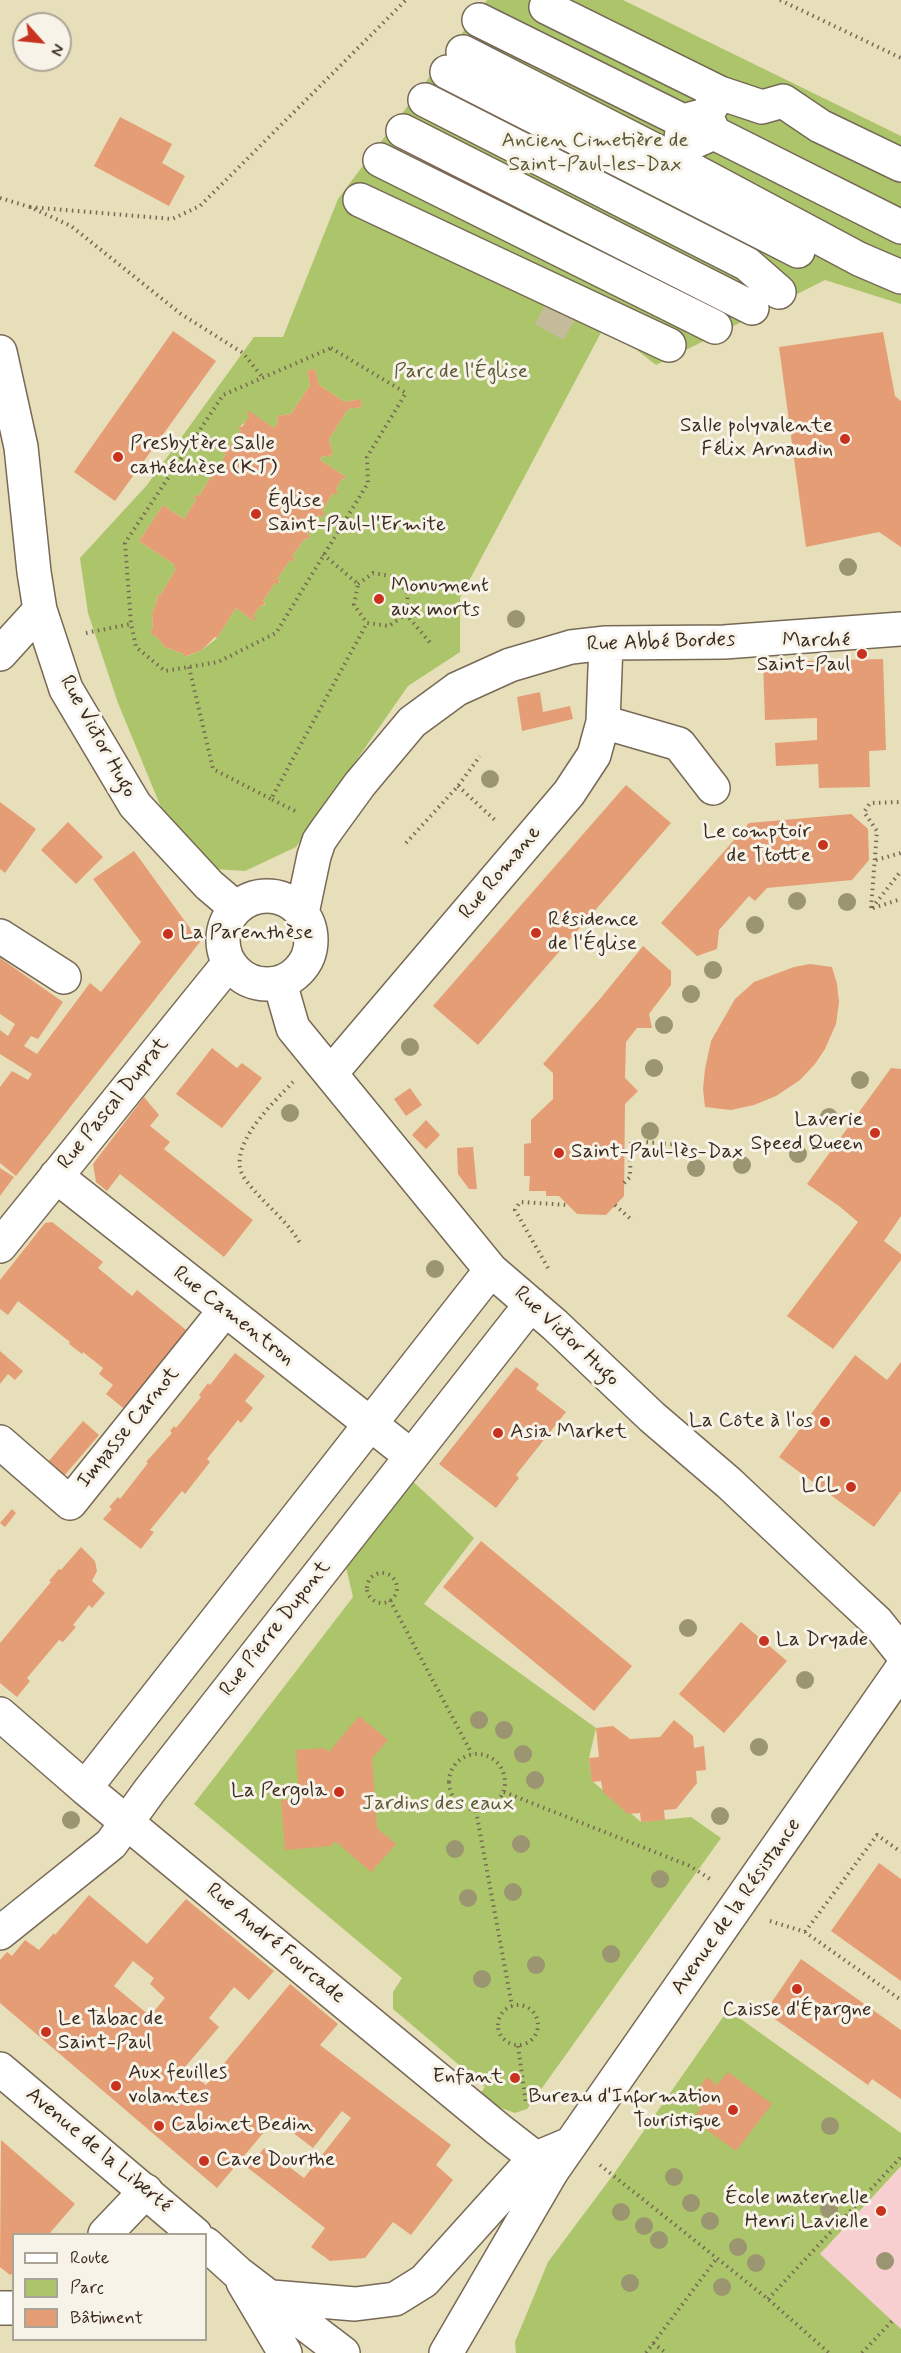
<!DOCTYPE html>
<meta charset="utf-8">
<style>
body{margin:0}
#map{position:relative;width:901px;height:2353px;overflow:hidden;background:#e6dfba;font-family:Mynerve,sans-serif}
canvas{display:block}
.legend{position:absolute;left:12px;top:2233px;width:195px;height:108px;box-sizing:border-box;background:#f7f3e8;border:2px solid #aca397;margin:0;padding:8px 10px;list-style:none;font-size:18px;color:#3b2a1e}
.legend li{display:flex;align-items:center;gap:12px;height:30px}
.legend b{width:30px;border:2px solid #aca397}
.north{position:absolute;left:12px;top:12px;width:60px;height:60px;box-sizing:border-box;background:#f7f3e8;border:2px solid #aca397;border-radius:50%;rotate:117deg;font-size:16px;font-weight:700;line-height:24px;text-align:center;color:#3b2a1e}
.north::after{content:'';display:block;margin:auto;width:21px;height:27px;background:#c8321e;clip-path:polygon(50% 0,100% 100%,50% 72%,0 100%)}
</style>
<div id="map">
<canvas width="901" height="2353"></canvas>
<ul class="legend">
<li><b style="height:8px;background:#fff"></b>Route</li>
<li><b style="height:16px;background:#acc56a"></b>Parc</li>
<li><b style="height:16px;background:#e59d75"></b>Bâtiment</li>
</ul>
<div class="north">N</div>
</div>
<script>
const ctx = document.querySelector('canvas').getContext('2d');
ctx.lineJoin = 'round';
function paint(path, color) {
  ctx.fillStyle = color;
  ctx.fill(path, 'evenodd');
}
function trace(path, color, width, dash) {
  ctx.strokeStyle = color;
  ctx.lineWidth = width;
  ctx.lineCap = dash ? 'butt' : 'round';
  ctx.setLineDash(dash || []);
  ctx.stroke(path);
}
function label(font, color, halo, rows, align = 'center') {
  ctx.font = font + ' Mynerve,sans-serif';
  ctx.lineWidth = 6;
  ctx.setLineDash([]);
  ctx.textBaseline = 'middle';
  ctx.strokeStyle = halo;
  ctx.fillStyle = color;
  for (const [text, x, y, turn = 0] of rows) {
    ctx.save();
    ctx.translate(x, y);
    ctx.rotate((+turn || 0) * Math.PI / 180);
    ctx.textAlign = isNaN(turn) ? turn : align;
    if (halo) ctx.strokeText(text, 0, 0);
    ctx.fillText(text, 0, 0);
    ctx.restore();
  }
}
paint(new Path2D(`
 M901 2167V2329L820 2254Z`), '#f7cfd0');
paint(new Path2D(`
 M487 0H623L901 136V304L825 280 656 365 605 325 460 598V652L408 686 296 847 245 871 215 869 172 834 118 703 88 613 80 558 147 485 254 337H283L338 199ZM315 369 319 385 345 402 360 399 362 407 348 409 329 439 333 455 321 457 320 460 346 477 344 480 342 478 336 489 338 491 333 493 322 511 324 513 322 517 319 515 307 534 310 536 307 540 305 538 292 557 295 559 293 562 290 560 277 579 280 581 279 583H275L263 601 265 603 264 606 261 605 253 616 254 621 236 608 217 638 202 650 185 657 184 654 165 647 155 635H152L151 631 153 629 152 614 158 598 156 597 161 594 176 569 175 565 139 541 163 505 184 519 196 500 194 498 196 495 199 496 211 477 209 476 210 472 214 474 226 454 223 452 225 449 227 450 241 430 238 428C242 424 250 421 249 412L274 428 278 422 277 416 291 414 310 385 307 371Z
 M408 1477 474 1538 424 1604 596 1728 589 1758 592 1781 641 1822 691 1817 721 1838 527 2109 515 2113 476 2099 485 2087 393 2009V1992L402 1978 194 1804 353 1597 344 1559Z
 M728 2010 901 2133V2166L820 2254 901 2329V2353H516L515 2342 548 2262 613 2175Z`), '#acc56a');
paint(new Path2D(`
 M120 117 172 144 162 163 185 176 169 206 94 166Z
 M552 300 574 310 561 337 539 326Z
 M173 331 216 361 115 501 74 472Z
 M883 332 895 396 901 401V547L879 532 806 547 779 347Z
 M315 369 319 385 345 402 360 399 362 407 348 409 329 439 333 455 321 457 320 460 346 477 344 480 342 478 336 489 338 491 336 495 333 493 322 511 325 513 322 517 319 515 307 534 310 536 307 540 305 538 292 557 295 559 293 562 290 560 277 579 280 580 278 584 275 583 263 601 265 603 263 606 261 605 253 616 256 618 254 621 236 608 217 638 215 637 202 650 184 657V654L165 647 155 635 152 636 151 630 153 629 152 614 158 598 156 597 161 594 176 569 174 568 175 565 139 541 163 505 184 519 196 500 194 498 196 495 199 496 211 477 209 476 211 472 214 474 226 454 223 452 225 449 227 450 241 430 238 429 240 426 242 427 249 416 246 414 249 411 274 428 278 422 277 416 291 414 310 385 307 371Z
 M883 659 886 750 869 751 870 787 819 788 818 764 776 766 775 743 817 740V718L765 720 763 662Z
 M540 692 543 712 570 706 573 719 522 731 517 697Z
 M626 785 671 823 478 1045 433 1006Z
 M0 802 36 829 5 873 0 869Z
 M851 814 868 829 869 860 852 880 767 888 755 901 749 896 719 930 717 949 697 956 661 923 749 823Z
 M68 822 103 857 76 884 41 850Z
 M134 851 200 942 16 1176 0 1163V1087L12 1071 28 1080 32 1074 0 1054V1030L8 1036 15 1024 0 1014V958L63 1002 38 1039 31 1036 24 1046 37 1054 90 983 101 992 141 942 93 879Z
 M643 946 671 971V985L649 1014 652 1028H637L626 1042 625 1078 638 1091 625 1104 624 1196 606 1215 577 1214 559 1196H546V1191H529L530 1176H524V1144L531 1143V1120L553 1099V1073L543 1064 600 999Z
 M810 964 832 967 837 984 839 1002 836 1024 825 1049 815 1064 800 1080 776 1096 754 1105 731 1110 705 1107 703 1089 705 1069 711 1041 735 999 754 982 794 967Z
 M212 1048 237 1068 242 1063 262 1078 222 1128 176 1094Z
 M891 1068 901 1069V1216L884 1241 901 1254V1260L833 1349 787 1316 858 1222 839 1206 807 1184Z
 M410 1088 422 1105 406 1116 394 1099Z
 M144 1097 159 1115 150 1126 170 1142 164 1149 253 1220 224 1257 120 1174 107 1191 96 1182 93 1164Z
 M426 1120 440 1135 426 1149 412 1135Z
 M473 1147 477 1189H469L458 1174 457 1148Z
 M0 1168 14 1177 0 1196Z
 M52 1222 103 1262 98 1268 132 1296 137 1290 191 1334 128 1412 106 1394 113 1385 99 1374 103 1368 83 1352 82 1354 69 1344 70 1342 18 1301 8 1315 0 1309V1280L45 1223Z
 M0 1351 23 1371 15 1380 8 1374 0 1384Z
 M235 1353 265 1376 245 1401 253 1408 241 1423 238 1420 207 1459 210 1462 185 1494 182 1491 150 1530 154 1532 141 1549 103 1519 112 1509 109 1507 118 1497 120 1499 148 1463 146 1462 172 1433 170 1431 174 1426 176 1428 201 1397 199 1395 208 1383 210 1385Z
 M855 1355 887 1380 901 1362V1491L874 1527 779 1457Z
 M516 1367 539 1384 536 1389 566 1412 516 1475 519 1478 496 1508 439 1464Z
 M83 1421 99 1435 64 1476 48 1462Z
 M12 1509 16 1513 5 1527 0 1523Z
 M481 1541 632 1666 594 1711 443 1587Z
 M81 1547 95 1561 97 1571 92 1581 105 1593 92 1608 89 1605 73 1625 76 1627 63 1642 59 1640 27 1678 30 1681 17 1697 0 1683V1643L51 1582 49 1581 59 1569 61 1570Z
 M741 1622 787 1661 724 1733 679 1694Z
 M359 1716 388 1740 372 1758 377 1828 396 1844 371 1872 335 1841 331 1846 285 1850 281 1800 299 1798 296 1750 324 1748 329 1752Z
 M674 1720 693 1736 694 1748 704 1746 706 1770 696 1771 697 1783 676 1809 664 1810 665 1820 641 1822 640 1813 628 1814 603 1792 601 1781 592 1782 589 1758 599 1757 596 1728 613 1726 630 1739 660 1737Z
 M879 1863 901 1879V1981L831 1931Z
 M89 1895 147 1944 186 1899 274 1971 249 2000 234 1987 209 2018 219 2027 185 2067 206 2085 290 1984 338 2024 320 2045 451 2145 436 2165 453 2180 411 2235 393 2222 365 2258 330 2261 311 2247 325 2228 248 2168 264 2148 304 2178 351 2118 342 2111 313 2148 275 2119 217 2188 0 2003V1960L7 1952 12 1956 25 1940 39 1950 54 1933 55 1935ZM133 1961 154 1978 150 1984 165 1998 150 2016 114 1986Z
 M801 1959 901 2030V2099L872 2079 868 2085 765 2012Z
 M728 2072 772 2104 736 2151 700 2125 694 2117 703 2104 693 2096 707 2077 717 2085Z
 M1 2140 75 2204 49 2234H14V2272L10 2275 0 2267Z`), '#e59d75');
trace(new Path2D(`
 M549 332 564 305`), '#c4bb9b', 33, [33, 16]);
const minor = new Path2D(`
 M546 7 720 93 706 115
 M479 20 683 121
 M463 52 672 159 859 259 901 277
 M447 72 798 251
 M720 93 762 107 783 101 820 126 901 165
 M425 100 747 264 779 292
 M403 131 752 308
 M714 133 901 227
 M380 160 715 327
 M662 173 680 148 714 133 706 115 683 121 680 148
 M360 200 669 345
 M0 352 21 447 34 572 40 610 66 689 135 805 209 885 236 908
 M0 654 40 610
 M603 722 679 744 713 788
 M223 940a44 44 0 1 1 88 0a44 44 0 1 1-88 0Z
 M302 913 314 856 319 841 328 828 360 784 412 722 457 689 510 665 571 647 606 643 724 642 901 629
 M0 936 64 977
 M280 983 293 1028 491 1270 555 1325 652 1417 729 1483 847 1594 877 1622 901 1652
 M331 1073 569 793 594 755 603 722 606 643
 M56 1176 411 1456
 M0 1246 229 963
 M0 1442 70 1503 225 1310
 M0 1714 85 1788 498 2129 552 2171
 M85 1788 491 1270
 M0 1933 111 1844 150 1790 531 1304
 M105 2234 146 2191
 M0 2308H14`);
const major = new Path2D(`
 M0 2069 195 2234
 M206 2244 238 2273 343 2353
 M243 2282 285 2353
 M272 2297 355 2304 395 2299 424 2281 534 2159 570 2144
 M446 2353 552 2171 901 1670`);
trace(minor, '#776955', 36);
trace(major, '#776955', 36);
trace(new Path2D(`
 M780 0 901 58
 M0 198 30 207 71 226 181 314 243 353 263 378
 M30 207 172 219 200 206 406 0
 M331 348 406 393 367 457 368 483 276 633 218 662 165 671 136 647 131 624 125 543 223 395Z
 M323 554 358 584 354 605 367 623 389 626 406 614 432 645
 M358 584 373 573 395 577 408 594 406 614
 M86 633 131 624
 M189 667 213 769 271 799
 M458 786 497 822
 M295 811 271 799 367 623
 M406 843 458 786 480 756
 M876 860 901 853
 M871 908 877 831 864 812 870 803 901 802
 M872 908 901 871
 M873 908 901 899
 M293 1082C274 1102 223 1149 245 1179 262 1203 287 1219 301 1245
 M624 1183 630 1177 631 1141 682 1145
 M615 1205 633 1221
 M548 1268 515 1210 520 1202 568 1205
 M367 1588a15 15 0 1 1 30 0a15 15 0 1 1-30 0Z
 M390 1600 472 1754
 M449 1782a28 28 0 1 1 56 0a28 28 0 1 1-56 0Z
 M504 1792 690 1866 710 1879
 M476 1811 512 2006
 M770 1921 805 1932 901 2000
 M805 1932 877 1835 901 1852
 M498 2025a20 20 0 1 1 40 0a20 20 0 1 1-40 0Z
 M518 2046 526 2104
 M600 2165 768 2299 829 2353
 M768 2299 901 2157
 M653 2343 666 2353
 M646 2353 717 2258
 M862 2353 892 2321`), '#776955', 4, [1.5, 4.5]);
trace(minor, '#fff', 33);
trace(major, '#fff', 33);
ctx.fillStyle = '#9b9571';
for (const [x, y] of [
 [848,567],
 [516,619],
 [490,779],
 [797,901],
 [847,902],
 [755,925],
 [713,970],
 [691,994],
 [664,1025],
 [410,1047],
 [654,1068],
 [860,1080],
 [290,1113],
 [829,1117],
 [650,1131],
 [798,1154],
 [742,1165],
 [696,1168],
 [435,1269],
 [688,1628],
 [805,1680],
 [479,1720],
 [504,1730],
 [759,1747],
 [523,1754],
 [535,1780],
 [720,1816],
 [71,1820],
 [521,1844],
 [455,1849],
 [660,1879],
 [513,1892],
 [468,1898],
 [611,1954],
 [536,1965],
 [482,1979],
 [830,2126],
 [674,2177],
 [691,2203],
 [829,2209],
 [621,2212],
 [710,2221],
 [644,2226],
 [659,2240],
 [738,2247],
 [885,2261],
 [756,2263],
 [630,2283],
 [722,2287]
]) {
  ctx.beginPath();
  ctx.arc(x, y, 9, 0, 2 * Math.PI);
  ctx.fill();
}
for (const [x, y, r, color] of [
 [845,439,6,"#c8321e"],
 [118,457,6,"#c8321e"],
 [256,514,6,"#c8321e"],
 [379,599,6,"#c8321e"],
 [862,654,6,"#c8321e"],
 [823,845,6,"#c8321e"],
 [536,933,6,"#c8321e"],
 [168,934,6,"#c8321e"],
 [875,1133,6,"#c8321e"],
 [559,1153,6,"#c8321e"],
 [825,1422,6,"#c8321e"],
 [498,1433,6,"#c8321e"],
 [851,1487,6,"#c8321e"],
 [764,1641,6,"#c8321e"],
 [339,1792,6,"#c8321e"],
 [797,1989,6,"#c8321e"],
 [46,2032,6,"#c8321e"],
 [515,2078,6,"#c8321e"],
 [116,2086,6,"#c8321e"],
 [733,2110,6,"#c8321e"],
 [159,2126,6,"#c8321e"],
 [204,2161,6,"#c8321e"],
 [881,2211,6,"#c8321e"]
]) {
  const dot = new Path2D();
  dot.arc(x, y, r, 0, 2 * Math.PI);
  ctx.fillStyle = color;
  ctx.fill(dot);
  trace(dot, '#f7f3e8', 2);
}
label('21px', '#5d5835', '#f7f3e8', [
 ["Ancien Cimetière de",595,142],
 ["Saint-Paul-les-Dax",595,166],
 ["Parc de l'Église",461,373],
 ["Jardins des eaux",438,1805]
]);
label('21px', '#3b2a1e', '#f7f3e8', [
 ["Salle polyvalente",833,427,"right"],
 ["Félix Arnaudin",833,451,"right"],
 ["Presbytère Salle",130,445],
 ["cathéchèse (KT)",130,469],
 ["Église",268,502],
 ["Saint-Paul-l'Ermite",268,526],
 ["Monument",391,587],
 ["aux morts",391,611],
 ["Marché",850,642,"right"],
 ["Saint-Paul",850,666,"right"],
 ["Le comptoir",811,833,"right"],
 ["de Ttotte",811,857,"right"],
 ["Résidence",548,921],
 ["de l'Église",548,945],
 ["La Parenthèse",180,934],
 ["Laverie",863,1121,"right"],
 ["Speed Queen",863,1145,"right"],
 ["Saint-Paul-lès-Dax",571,1153],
 ["La Côte à l'os",813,1422,"right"],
 ["Asia Market",510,1433],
 ["LCL",839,1487,"right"],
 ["La Dryade",776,1641],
 ["La Pergola",327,1792,"right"],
 ["Caisse d'Épargne",797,2011,"center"],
 ["Le Tabac de",58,2020],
 ["Saint-Paul",58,2044],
 ["Aux feuilles",128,2074],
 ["volantes",128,2098],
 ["Enfant",503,2078,"right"],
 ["Bureau d'Information",721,2098,"right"],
 ["Touristique",721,2122,"right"],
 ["Cabinet Bedin",171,2126],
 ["Cave Dourthe",216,2161],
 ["École maternelle",869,2199,"right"],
 ["Henri Lavielle",869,2223,"right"]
], 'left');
label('21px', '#3b2a1e', '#f7f3e8', [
 ["Rue Abbé Bordes",661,643,-2],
 ["Rue Victor Hugo",97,737,61],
 ["Rue Romane",501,873,-50],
 ["Rue Pascal Duprat",114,1104,-51],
 ["Rue Camentron",233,1317,38],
 ["Rue Victor Hugo",566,1337,43],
 ["Impasse Carnot",129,1428,-51],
 ["Rue Pierre Dupont",276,1629,-52],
 ["Avenue de la Résistance",737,1907,-55],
 ["Rue André Fourcade",275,1944,40],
 ["Avenue de la Liberté",98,2151,40]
]);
</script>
